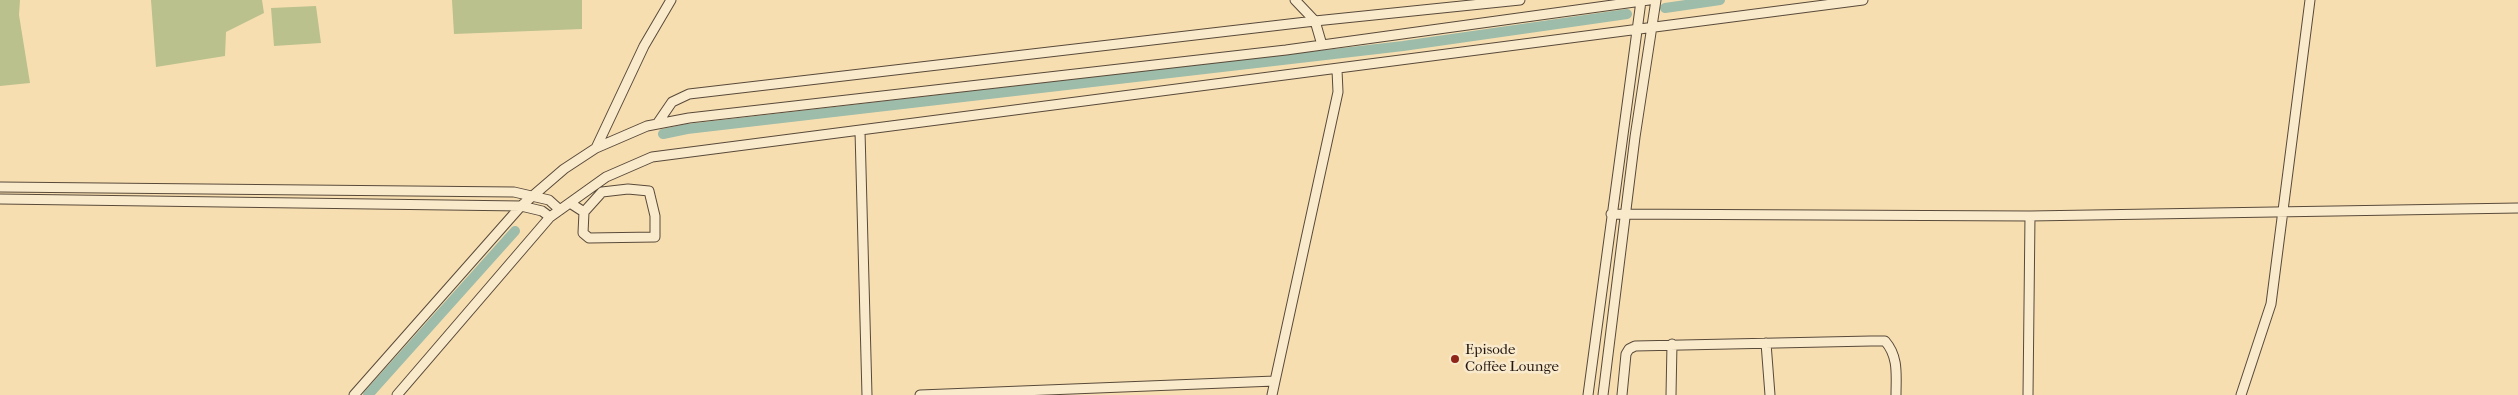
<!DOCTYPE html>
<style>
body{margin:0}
canvas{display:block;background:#f6deb1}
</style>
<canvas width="2518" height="395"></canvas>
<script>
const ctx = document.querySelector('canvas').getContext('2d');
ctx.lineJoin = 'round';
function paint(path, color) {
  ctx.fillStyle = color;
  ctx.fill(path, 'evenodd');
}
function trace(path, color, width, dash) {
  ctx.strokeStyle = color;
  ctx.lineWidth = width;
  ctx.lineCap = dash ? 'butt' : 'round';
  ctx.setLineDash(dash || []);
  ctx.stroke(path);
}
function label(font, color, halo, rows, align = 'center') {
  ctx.font = font + ' "IM FELL French Canon",serif';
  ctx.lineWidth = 5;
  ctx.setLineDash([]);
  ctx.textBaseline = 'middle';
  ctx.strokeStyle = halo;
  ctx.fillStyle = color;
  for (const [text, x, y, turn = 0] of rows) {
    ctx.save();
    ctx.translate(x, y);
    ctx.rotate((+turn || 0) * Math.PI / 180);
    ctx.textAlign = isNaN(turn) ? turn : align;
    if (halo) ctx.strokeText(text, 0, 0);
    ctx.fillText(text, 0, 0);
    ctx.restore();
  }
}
paint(new Path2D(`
 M0 0H20L19 15 30 83 0 86Z
 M151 0H262L264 13 226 32 225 56 156 67Z
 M452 0H582V29L454 34Z
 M316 6 321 43 274 46 271 8Z`), '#bbc18c');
trace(new Path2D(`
 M1665 8 1720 0
 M663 134 687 129 1403 46 1627 14
 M368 395 515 231`), '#9dbca9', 10);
const minor = new Path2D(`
 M1295 0 1315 21 1322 45
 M657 124 672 102 689 94 1315 21 1520 0
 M860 131 867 395
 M596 148 644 46 671 0
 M0 187 514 192 549 200 560 210
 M0 199 521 206 542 211 550 217
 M570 203 584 212 602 192 628 189 649 191 655 216V237L589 238 583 233 584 212
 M1611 214 2030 216 2518 208
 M1766 343 1770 395
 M354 395 521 206 564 169 596 148 647 126 689 118 1286 50 1649 0
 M397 395 550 217 606 177 652 157 1863 0
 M920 395 1275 381 1338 92 1337 70
 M1272 395 1275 381
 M1588 395 1641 1
 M1603 395 1635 137 1656 0
 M1622 395 1626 354 1629 349 1635 346 1871 341H1885C1899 357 1896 376 1896 395
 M1671 395 1672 344
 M2028 395 2030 216
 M2241 395 2271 304 2310 0`);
trace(minor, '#594a3a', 11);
trace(minor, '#f9eacc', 9);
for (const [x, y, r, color] of [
 [1455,359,5,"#8f2418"]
]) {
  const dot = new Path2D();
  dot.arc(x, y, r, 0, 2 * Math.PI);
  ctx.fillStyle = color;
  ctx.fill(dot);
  trace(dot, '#f9eacc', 2);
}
label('15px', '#251812', '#f9eacc', [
 ["Episode",1465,350],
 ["Coffee Lounge",1465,367]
], 'left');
</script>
